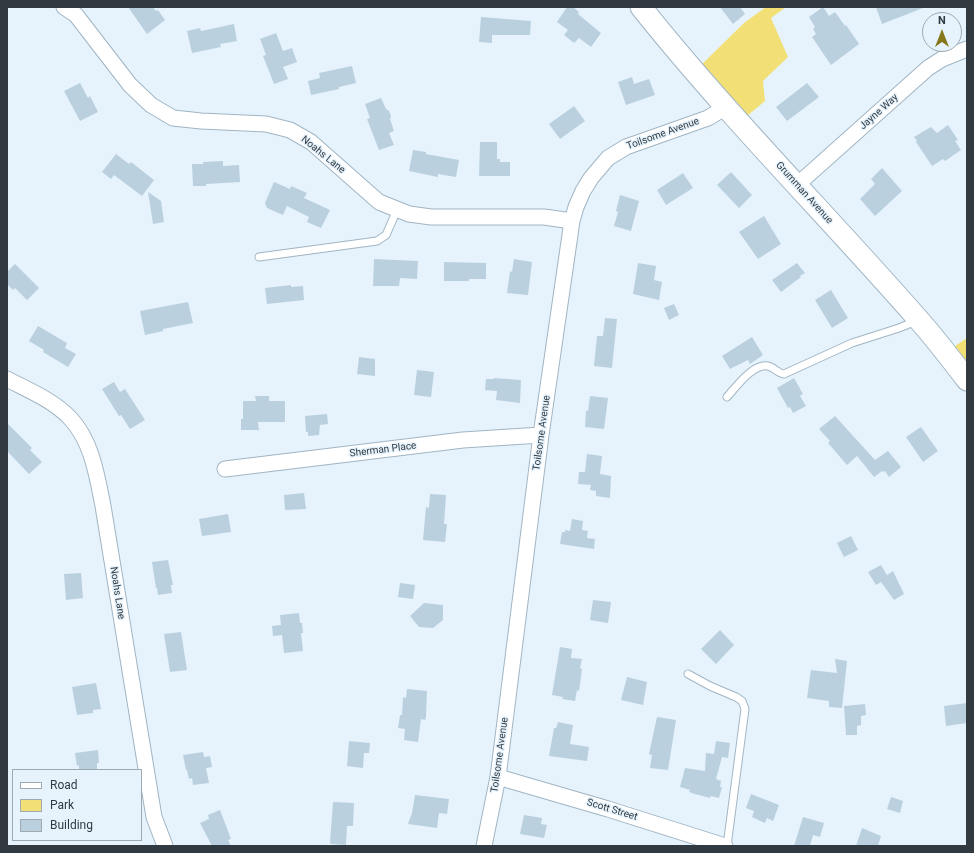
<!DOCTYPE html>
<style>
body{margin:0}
#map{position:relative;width:974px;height:853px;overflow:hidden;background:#e6f3fd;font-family:Roboto,sans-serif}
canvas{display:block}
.frame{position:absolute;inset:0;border:8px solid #313a40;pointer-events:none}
.legend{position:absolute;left:12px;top:769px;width:130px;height:72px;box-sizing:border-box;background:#e6f3fd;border:1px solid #9ea9b1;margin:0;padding:5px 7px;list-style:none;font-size:12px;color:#313a40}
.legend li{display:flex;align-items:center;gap:8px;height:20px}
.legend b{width:20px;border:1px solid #9ea9b1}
.north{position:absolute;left:922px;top:12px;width:40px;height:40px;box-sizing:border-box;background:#e6f3fd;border:1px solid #9ea9b1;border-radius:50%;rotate:0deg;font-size:11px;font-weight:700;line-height:16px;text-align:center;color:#313a40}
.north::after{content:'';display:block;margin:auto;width:14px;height:18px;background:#86771b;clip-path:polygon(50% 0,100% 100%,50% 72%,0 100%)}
</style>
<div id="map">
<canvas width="974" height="853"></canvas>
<div class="frame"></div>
<ul class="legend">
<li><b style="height:5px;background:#fff"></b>Road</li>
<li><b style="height:11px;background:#f2e077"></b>Park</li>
<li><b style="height:11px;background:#bad0df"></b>Building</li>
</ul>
<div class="north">N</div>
</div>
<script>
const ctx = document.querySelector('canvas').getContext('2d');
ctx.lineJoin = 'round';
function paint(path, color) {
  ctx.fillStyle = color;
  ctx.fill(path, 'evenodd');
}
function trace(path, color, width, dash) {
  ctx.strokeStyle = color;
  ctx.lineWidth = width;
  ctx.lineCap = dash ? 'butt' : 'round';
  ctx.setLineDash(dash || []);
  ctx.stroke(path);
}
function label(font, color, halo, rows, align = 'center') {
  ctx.font = font + ' Roboto,sans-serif';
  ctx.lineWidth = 3;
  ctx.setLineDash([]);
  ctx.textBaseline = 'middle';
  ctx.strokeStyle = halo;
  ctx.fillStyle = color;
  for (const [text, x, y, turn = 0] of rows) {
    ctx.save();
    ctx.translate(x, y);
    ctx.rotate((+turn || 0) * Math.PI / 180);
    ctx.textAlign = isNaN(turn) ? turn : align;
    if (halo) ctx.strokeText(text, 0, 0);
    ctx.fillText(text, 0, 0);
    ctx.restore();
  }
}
paint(new Path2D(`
 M766 7H786L771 18 788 57 763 81 765 101 740 122 700 66 744 23Z
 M967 338V362L955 346Z`), '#f2e077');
paint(new Path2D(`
 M128 7H153L156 11 158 10 165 20 147 34Z
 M567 7H573L579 12 578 14 601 33 591 47 579 38 574 43 564 35 568 30 557 22Z
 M720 7H740L745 14 733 24Z
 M823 7 829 16 835 12 845 26 846 25 859 44 831 65 812 37 816 34 813 29 815 27 809 17Z
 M876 7H922L923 8 882 24Z
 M481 17 531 21 530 35H492V43L479 42Z
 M234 24 237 41 220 44 221 47 192 53 187 31 200 28 201 31Z
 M276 33 283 51 292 48 297 62 283 67 288 79 274 84 263 56 266 55 260 39Z
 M352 66 356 83 339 87V89L311 95 308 81 320 78 319 73Z
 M632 77 634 84 649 79 655 95 626 105 618 82Z
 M80 83 88 98 90 96 98 112 80 121 64 91Z
 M807 83 819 97 787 121 776 107Z
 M381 98 386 109 389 111 391 116 390 119 394 131 389 133 394 145 379 150 367 119 370 118 365 104Z
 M574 106 585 121 560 139 549 124Z
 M948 125 958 140 955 141 961 150 945 161 943 159 932 166 916 142 917 141 914 137 931 127 937 133Z
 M480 142H497V159H500V162H510V176H479Z
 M413 150 426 152V154L459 160 456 177 438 174V177L409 171Z
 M116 154 129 164 131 162 154 180 142 196 114 175 111 179 102 172Z
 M223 161V166L239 165 240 182 206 184V186H193L192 164H203V162Z
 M882 168 902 191 875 216 860 199 875 184 871 179Z
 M731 172 752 195 739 208 717 185Z
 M683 173 693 188 666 205 657 190Z
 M274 182 290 189 291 186 307 193 304 198 330 210 321 228 307 222 309 217 287 206 283 215 267 208 265 203Z
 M148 192 161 201 164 222 153 224Z
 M620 195 639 201 631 231 614 226 618 212 616 211Z
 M764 216 781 244 758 259 739 232Z
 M374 259 418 261 417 279 400 278 399 286H373Z
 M514 259 532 262 528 295 507 293 510 271 512 272Z
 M444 262 486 263V279H469V281H444Z
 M638 263 656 266 654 280 662 282 659 300 633 294Z
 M797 263 805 273 800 276 801 277 781 292 772 280Z
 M15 264 39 288 27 300 15 288 13 290 7 284V272Z
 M291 285V287L303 286 304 300 267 304 265 288Z
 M831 290 848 318 832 328 815 300Z
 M188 302 193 323 163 329V331L145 335 140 311Z
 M674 304 679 315 669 320 664 308Z
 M605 318 617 319 612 368 594 366 597 336H603Z
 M38 326 67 343 65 348 76 354 68 367 43 352 44 350 29 341Z
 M752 337 763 355 750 364 748 360 730 369 722 356Z
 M359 357 375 359V376L357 374Z
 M417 370 434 372 431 397 414 395Z
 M494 378 521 380 520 403 496 400 497 391 485 390 486 379H494Z
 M794 378 803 394 800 396 806 406 793 413 790 407 788 408 777 388Z
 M114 382 120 392 125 389 145 420 130 429 121 415 119 416 102 389Z
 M255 396H269V401H285V422H258L259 430H241V419H243V401H256Z
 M590 396 608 398 604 429 585 427 586 411H588Z
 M327 414 328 424 320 425 319 435 308 436V432H306L305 416Z
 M835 416 875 460 888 451 901 467 889 477 885 471 883 472 882 471 874 477 857 456 847 465 828 443 830 441 819 429Z
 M7 423 32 448 30 450 42 462 29 474 7 451Z
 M921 427 938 451 923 462 906 437Z
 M587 454 602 456 600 474 611 476 610 498 596 496V491L590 490 591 485 578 484 579 472H585Z
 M304 493 306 509 285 510 284 495Z
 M430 494 446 495 444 524H447L445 542 423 540 426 507 429 508Z
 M228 514 231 532 202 536 199 519Z
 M572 519 583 521 582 530 588 531 587 538 595 539 594 549 560 544 562 532H565V530L570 531Z
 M851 536 858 550 844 557 837 543Z
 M168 560 173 585H171L172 593 158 595 157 588H156L152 562Z
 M881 565 887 575 893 571 904 594 894 600 881 582 876 585 868 572Z
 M81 573 83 598 66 600 64 574Z
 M400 583 415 585 413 599 398 597Z
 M593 600 611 602 608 623 590 620Z
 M424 603 443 605V620L433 628 419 627 410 616Z
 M299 613 300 623H302L303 633H301L303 651 284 653 282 635 273 636 272 626 281 625 280 615Z
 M720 630 734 645 716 664 701 649Z
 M181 632 187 670 170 672 164 634Z
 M560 647 572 649 571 658 582 659 580 668 582 669 579 691 577 690 575 701 562 699 563 697 552 695Z
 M835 659 847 661 842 708 829 707V701L807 698 811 670 837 673Z
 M627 677 647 682 643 705 621 700Z
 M96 683 101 709 93 710V713L77 715 72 687Z
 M407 689 427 691 426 717 425 720 421 719 418 742 404 740 405 729 398 728 400 715H402L403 697 406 698Z
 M967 703V723L946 726 944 706Z
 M865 704 866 715 861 716V725L857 726V735H846L844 706Z
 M657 717 676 720 668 770 650 768 652 755 649 754Z
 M558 722 573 725 570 744 589 747 587 761 549 756 554 728H556Z
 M349 741 370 743 369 753H364L363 768 347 766Z
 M716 741 730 743 728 758 722 757 716 779 721 781 720 787H722L719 798 711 796 710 798 695 794 689 792 690 790 680 787 685 768 705 771 706 753 714 754Z
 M98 750 99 763H97V770H79V765L77 766 75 753Z
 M203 752 204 757 210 756 212 767 206 768 209 783 193 785 192 778 189 779 187 770H186L183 755Z
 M751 794 779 805 773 821 767 818 765 823 752 817 754 811 746 808Z
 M415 795 449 799 447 814 439 813 437 828 408 824 412 813Z
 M891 797 903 801 900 813 887 809Z
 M333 802 354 803 353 826H347L346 845 331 844 330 843Z
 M220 810 231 839 228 840 231 846H212L200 823 209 819 208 815Z
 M524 815 542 818 541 824 547 825 544 838 520 834Z
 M803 817 824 823 820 837 813 835 810 846H794Z
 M862 828 881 836 878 846H856Z`), '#bad0df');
const lane = new Path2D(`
 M259 257 377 241 386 235 397 210
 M727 397C736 387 753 363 768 366 774 367 777 373 784 374L852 343 899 328 916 321
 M688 674 710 686 736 697 742 701 745 709 727 846`);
const street = new Path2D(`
 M64 7 76 15 130 85 151 105 173 118 201 121 266 124 290 130 311 142 379 202 409 214 431 217H544L572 221
 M797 185 928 68 942 59 967 49
 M7 379C28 390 53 400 70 418 92 441 97 476 103 506L154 817 165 846
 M225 469 463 440 541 435
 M498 777 608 809 725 846
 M484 846 498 777 541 435 572 221 576 207 583 191 591 178 608 158 626 147 708 118 726 107`);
const secondary = new Path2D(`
 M641 7C728 116 826 214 918 319 935 338 951 359 967 380`);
trace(lane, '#a0b5c4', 9);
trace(street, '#a0b5c4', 17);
trace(secondary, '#a0b5c4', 23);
trace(lane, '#fff', 7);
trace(street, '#fff', 15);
trace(secondary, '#fff', 21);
label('10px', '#313a40', '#e6f3fd', [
 ["Jayne Way",879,112,-42],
 ["Toilsome Avenue",663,134,-20],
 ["Noahs Lane",323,155,39],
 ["Grumman Avenue",804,193,48],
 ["Toilsome Avenue",542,433,-82],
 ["Sherman Place",383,450,-7],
 ["Noahs Lane",117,593,81],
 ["Toilsome Avenue",500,755,-82],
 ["Scott Street",612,810,17]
]);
</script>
